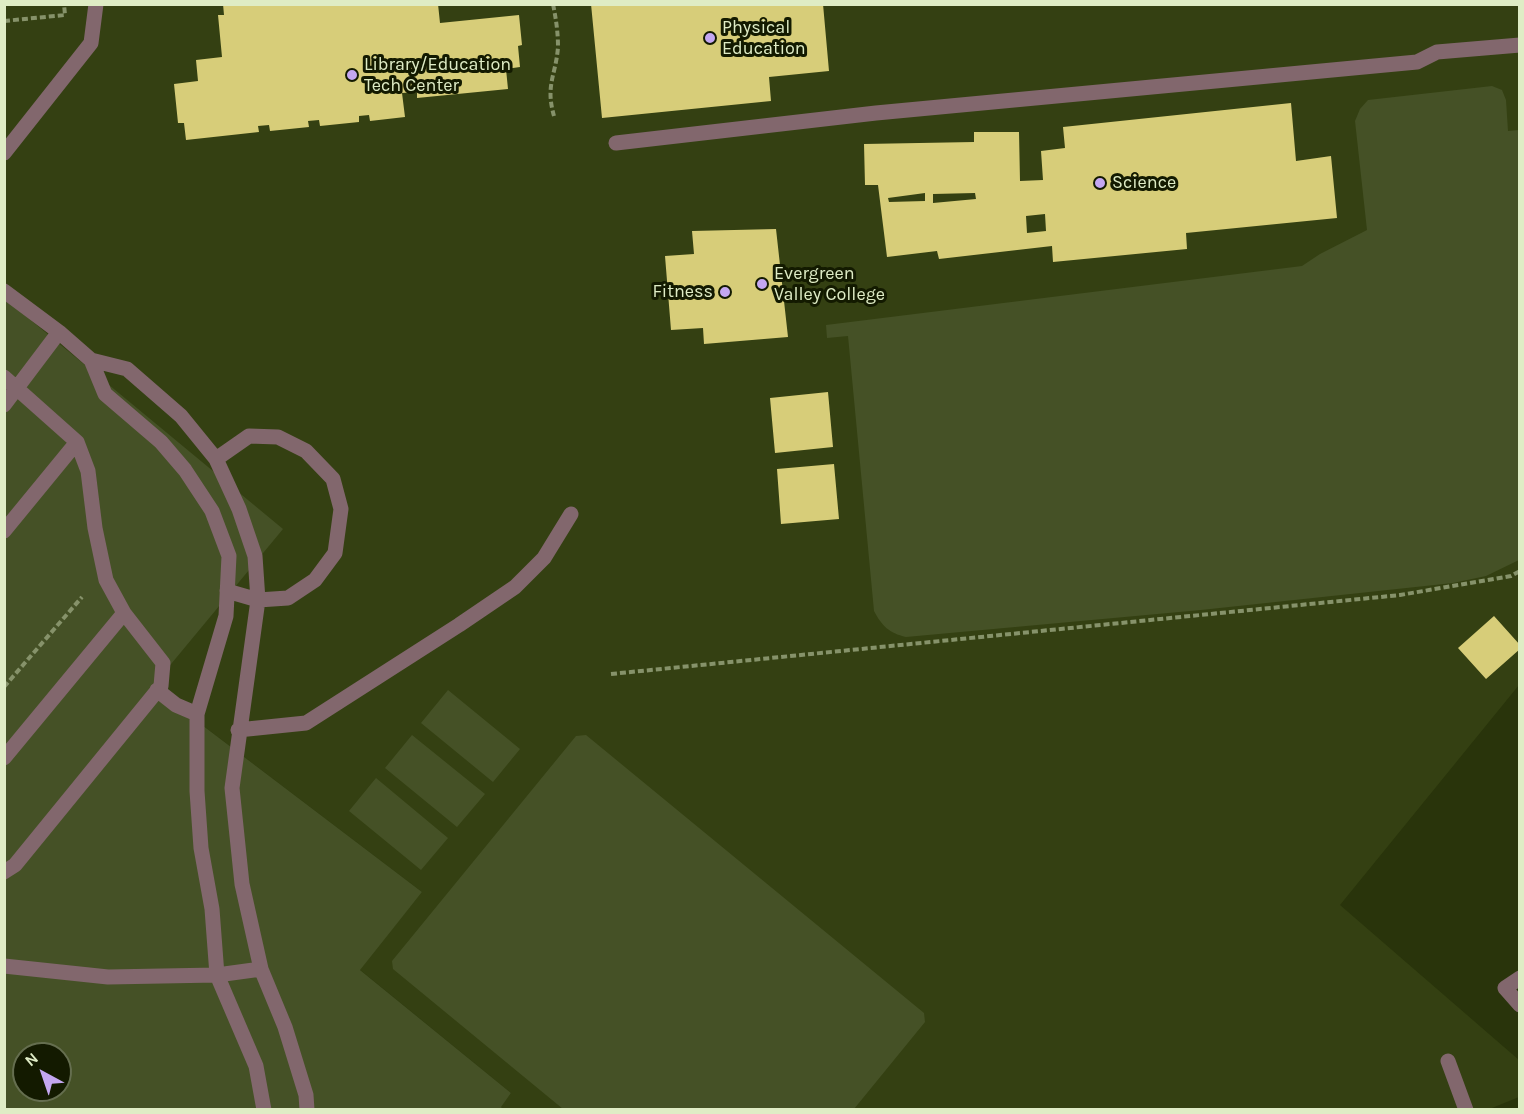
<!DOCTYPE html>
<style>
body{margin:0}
#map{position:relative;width:1524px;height:1114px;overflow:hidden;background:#29340b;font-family:Karla,sans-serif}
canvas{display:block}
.frame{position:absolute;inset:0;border:6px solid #dfecc5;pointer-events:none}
.north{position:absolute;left:12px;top:1042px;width:60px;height:60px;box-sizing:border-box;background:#131a00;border:2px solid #656e4f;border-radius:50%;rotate:320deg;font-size:16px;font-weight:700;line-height:24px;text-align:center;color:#dfecc5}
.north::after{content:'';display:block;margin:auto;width:21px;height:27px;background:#c4a7f1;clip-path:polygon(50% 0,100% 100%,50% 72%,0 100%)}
</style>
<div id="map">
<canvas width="1524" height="1114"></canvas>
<div class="frame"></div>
<div class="north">N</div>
</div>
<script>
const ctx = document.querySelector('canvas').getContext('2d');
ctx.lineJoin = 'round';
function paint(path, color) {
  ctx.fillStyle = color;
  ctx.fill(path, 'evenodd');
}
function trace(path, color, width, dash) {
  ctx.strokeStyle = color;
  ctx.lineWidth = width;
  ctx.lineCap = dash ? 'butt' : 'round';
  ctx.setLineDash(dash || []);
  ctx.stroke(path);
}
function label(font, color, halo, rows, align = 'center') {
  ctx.font = font + ' Karla,sans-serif';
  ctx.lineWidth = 6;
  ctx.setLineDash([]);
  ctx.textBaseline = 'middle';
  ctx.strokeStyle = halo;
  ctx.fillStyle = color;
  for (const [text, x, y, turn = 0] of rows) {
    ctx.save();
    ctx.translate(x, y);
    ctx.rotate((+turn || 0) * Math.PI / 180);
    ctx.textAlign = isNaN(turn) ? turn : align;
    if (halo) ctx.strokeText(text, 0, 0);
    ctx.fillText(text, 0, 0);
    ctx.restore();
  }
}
paint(new Path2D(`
 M4 5H1519V685L1340 905 1519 1060V1097L1487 1110 503 1109 500 1107 511 1093 359 969 422 892 152 687 5 564Z`), '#344012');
paint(new Path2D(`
 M1492 86 1502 90 1506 100 1508 131 1519 130V560L1486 576 1453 583 1201 610 906 637C889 633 882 626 874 611L848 336 827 338 826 325 1302 266 1320 254 1367 230 1355 121 1360 109 1368 100Z
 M4 298 283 529 152 687 422 892 360 970 511 1093 501 1107 503 1109H5ZM24 1054H60V1090H24Z
 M448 690 520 749 493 782 421 723Z
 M412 735 485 794 457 827 385 768Z
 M586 735 924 1013 925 1022 854 1109H563L393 969 392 961 576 736Z
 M376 778 448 838 421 870 349 811Z`), '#455126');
paint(new Path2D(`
 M223 4H438L440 23 519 15 522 45 518 46 520 67 506 69 508 89 417 98V92L402 93 405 117 370 121 369 115 359 116V122L320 126 319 120 308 121 309 127 270 131 269 125 258 126 259 132 186 140 184 123H178L174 84 198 81 196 60 222 57 218 15H224Z
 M591 4H823L829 71 769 77 771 101 602 118Z
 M1291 103 1296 161 1331 156 1337 218 1186 233 1187 249 1053 262 1052 246 939 259 937 251 887 257 878 185H865L864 144 974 142V132H1019L1020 181 1043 180 1041 151 1065 148 1063 127ZM925 193V201L889 202 888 198ZM975 193 976 199 933 203V194ZM1045 214 1046 231 1027 233 1026 216Z
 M776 229 788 337 704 344 703 328 671 330 665 256 694 254 692 231Z
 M828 392 833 447 775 453 770 398Z
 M834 464 839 519 781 524 777 469Z
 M1494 616 1520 645V649L1486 679 1458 648Z`), '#d7cd79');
trace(new Path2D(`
 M553 4C556 19 558 32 558 47 556 75 545 85 554 116
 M4 21 65 15 64 4
 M611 674 1400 595 1511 576 1520 571
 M4 687 82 597`), '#86926a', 4, [6, 3]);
trace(new Path2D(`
 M616 143 876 113 1417 62 1437 52 1520 45
 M4 153 91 43 96 4
 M4 291 59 332 91 360 105 394 161 442 185 470 212 511 229 556 226 616 197 714V791L201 848 212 909 217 975 256 1066 264 1110
 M91 360 127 369 181 416 216 459 239 509 255 556 258 600 232 788 242 884 261 969 285 1027 306 1095 307 1110
 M4 377 77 442 88 471 95 528 106 580 124 613 163 663 161 686 15 865 4 872
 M4 405 59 332
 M216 459 249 436 278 437 306 451 333 479 341 509 335 553 315 580 288 598 258 600 227 591
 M4 531 77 442
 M157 690 176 705 197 714
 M238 730 306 723 459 625 515 587 544 558 571 514
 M4 758 124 613
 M4 966 108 977 217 975 261 969
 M1520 978 1505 988 1520 1005
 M1448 1061 1466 1110`), '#82676d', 15);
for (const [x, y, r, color] of [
 [710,38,6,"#c4a7f1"],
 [352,75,6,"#c4a7f1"],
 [1100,183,6,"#c4a7f1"],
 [762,284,6,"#c4a7f1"],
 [725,292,6,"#c4a7f1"]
]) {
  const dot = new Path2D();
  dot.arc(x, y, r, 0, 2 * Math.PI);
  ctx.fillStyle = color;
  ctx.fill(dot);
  trace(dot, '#131a00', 2);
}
label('18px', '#dfecc5', '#131a00', [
 ["Physical",722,28],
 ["Education",722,49],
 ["Library/Education",364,65],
 ["Tech Center",364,86],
 ["Science",1112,183],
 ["Evergreen",774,274],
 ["Valley College",774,295],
 ["Fitness",713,292,"right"]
], 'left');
</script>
